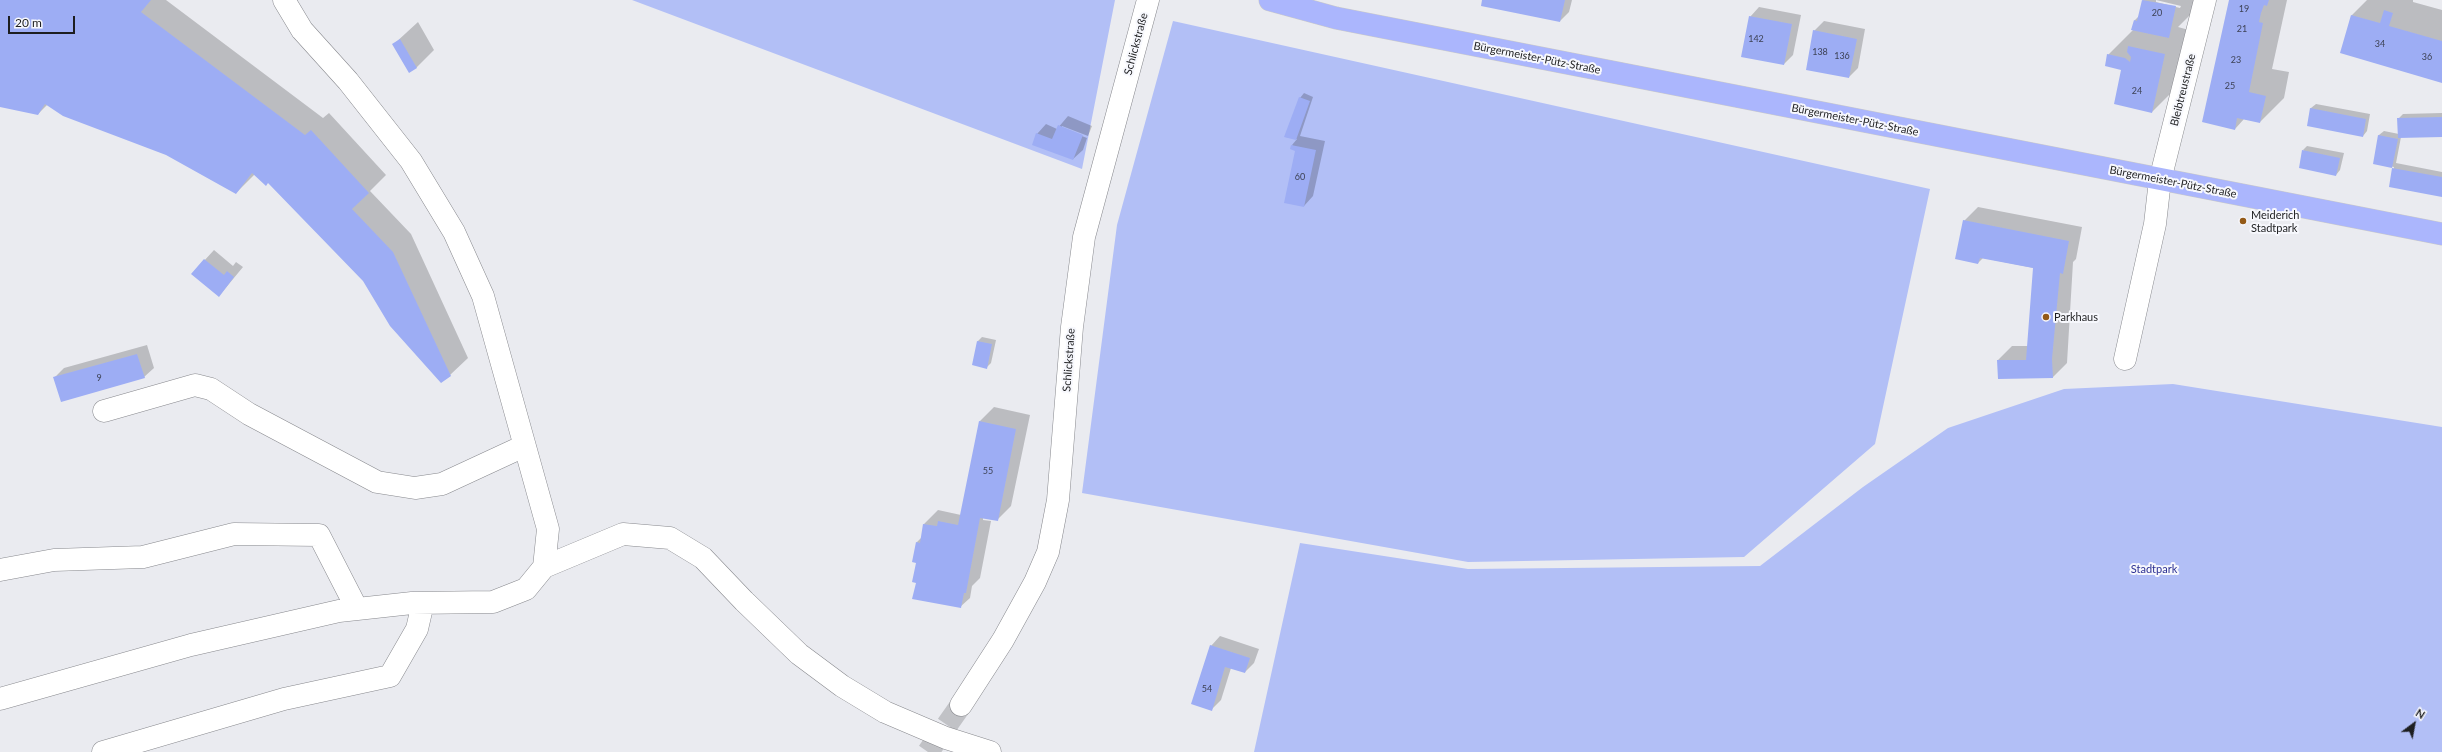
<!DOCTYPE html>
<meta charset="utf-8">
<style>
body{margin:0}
#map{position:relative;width:2442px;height:752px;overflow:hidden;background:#eaebf0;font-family:Lato,sans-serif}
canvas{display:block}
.north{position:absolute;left:2394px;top:704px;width:40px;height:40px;-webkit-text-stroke:3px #f7f8fd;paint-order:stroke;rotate:32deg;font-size:11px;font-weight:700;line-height:16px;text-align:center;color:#1d1e20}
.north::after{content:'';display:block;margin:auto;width:14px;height:18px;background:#1d1e20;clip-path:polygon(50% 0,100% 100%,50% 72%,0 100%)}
.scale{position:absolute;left:8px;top:16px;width:67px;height:18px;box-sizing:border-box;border:2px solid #1d1e20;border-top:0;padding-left:5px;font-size:12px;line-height:14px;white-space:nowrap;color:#1d1e20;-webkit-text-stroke:3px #f7f8fd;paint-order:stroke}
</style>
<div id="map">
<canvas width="2442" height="752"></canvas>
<div class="north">N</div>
<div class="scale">20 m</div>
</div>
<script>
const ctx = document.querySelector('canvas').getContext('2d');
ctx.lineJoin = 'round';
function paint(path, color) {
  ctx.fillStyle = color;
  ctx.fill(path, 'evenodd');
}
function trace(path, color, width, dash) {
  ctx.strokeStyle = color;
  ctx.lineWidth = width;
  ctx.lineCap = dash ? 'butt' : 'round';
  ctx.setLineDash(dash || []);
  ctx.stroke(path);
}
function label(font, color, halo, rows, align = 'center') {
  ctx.font = font + ' Lato,sans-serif';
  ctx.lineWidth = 4;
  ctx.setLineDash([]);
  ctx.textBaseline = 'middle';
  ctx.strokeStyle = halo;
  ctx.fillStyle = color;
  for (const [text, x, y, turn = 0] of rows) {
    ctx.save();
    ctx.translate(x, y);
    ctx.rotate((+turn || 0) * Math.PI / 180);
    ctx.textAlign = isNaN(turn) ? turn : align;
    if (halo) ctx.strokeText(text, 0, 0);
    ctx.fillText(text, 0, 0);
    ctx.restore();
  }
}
paint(new Path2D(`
 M632 0H1115L1082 169Z
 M1173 21 1930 189 1875 444 1744 557 1468 562 1082 493 1117 225Z
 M2173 384 2442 427V752H1254L1300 543 1468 569 1760 566 1863 487 1948 428 2064 389Z`), '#b2bff6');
paint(new Path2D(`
 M0 0H166L323 118 329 113 386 175 370 191 411 234 468 358 450 375 364 280 268 182 255 174 236 193 167 154 48 104 38 114 0 106Z
 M1483 0H1572L1569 12 1560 21Z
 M2143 0H2195L2192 13 2178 27 2189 30 2176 88 2152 112 2122 69 2108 55 2134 29 2135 20 2139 16ZM2156 0 2181 6 2180 8 2156 2Z
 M2230 0H2287L2272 69 2289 72 2284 98 2260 122 2244 119 2235 129Z
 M2367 0H2413V2L2442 10V81L2341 52 2352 15Z
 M1759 7 1801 15 1793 55 1784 64 1750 17Z
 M1824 21 1865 29 1858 68 1849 77 1814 31Z
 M418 22 434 50 416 68 394 44Z
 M1304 93 1313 97 1300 136 1325 141 1313 196 1304 206 1296 150 1292 145 1297 139 1286 137 1300 98Z
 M2316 104 2370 114 2367 131 2363 136 2308 125 2311 108Z
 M2442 113V136L2401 137 2396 163 2442 172V196L2390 186 2394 167 2374 163 2379 135 2384 131 2399 134 2398 119 2403 114Z
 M1068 116 1092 126 1088 136 1062 126V128L1087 138 1083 150 1073 159 1037 134 1046 124 1057 129Z
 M2307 146 2344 153 2340 170 2336 175 2303 150Z
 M1978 207 2082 227 2076 259 2073 262 2067 363 2053 377 1998 360 2012 346H2028L2034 268 1983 258 1978 263 1964 221Z
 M214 250 233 266 236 262 243 267 219 296 192 274Z
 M982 337 996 340 991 363 987 367 973 364 978 341Z
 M147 345 154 368 144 377H55L64 368Z
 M994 407 1030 415 1011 506 997 520 983 517V520L991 521 980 578 972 586 970 598 960 607 917 582V542L922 537 924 524 938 510 961 515 980 421Z
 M1220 636 1259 649 1254 663 1245 672 1231 668 1221 700 1211 710V646Z`), '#0003');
paint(new Path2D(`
 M0 0H151L141 12 305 135 311 130 369 193 352 209 393 252 451 376 441 383 390 326 363 281 268 183 266 186 252 173 236 194 166 155 63 116 45 104 38 115 0 107Z
 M1482 0H1565L1560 22 1481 6Z
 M2142 0 2176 6 2169 38 2131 30 2134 20 2137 21Z
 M2229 0H2269L2267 6 2264 5 2261 13 2259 22 2263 23 2249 92 2266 96 2260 123 2237 118 2235 130 2202 122Z
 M2384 10 2393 13 2389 26 2442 41V83L2340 53 2351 15 2380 23Z
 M1749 16 1792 24 1784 65 1741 57Z
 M1813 30 1857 39 1849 78 1806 70Z
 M400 39 417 68 409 73 392 44Z
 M2128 46 2165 54 2152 113 2114 104 2121 70 2105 66 2107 54 2125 58 2130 62 2131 57 2127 52Z
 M1299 97 1310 101 1296 140 1284 137Z
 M2310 108 2366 119 2363 137 2307 126Z
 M2442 117V137L2398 138 2397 118Z
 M1058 125 1083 135 1073 160 1032 145 1036 133 1052 139Z
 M2378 135 2398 139 2392 168 2442 177V197L2389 187 2392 168 2373 164Z
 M1291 145 1316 150 1304 207 1284 203 1295 151 1290 149Z
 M2302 150 2340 158 2336 176 2299 168Z
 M1963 220 2069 241 2063 274 2060 273 2052 359 2053 378 1998 379 1997 360H2026L2033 268 1980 258 1978 264 1955 259Z
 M204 259 224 275 227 271 234 277 219 297 191 274Z
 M977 341 992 344 987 369 972 365Z
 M137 354 145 378 61 402 53 377Z
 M979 421 1016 429 998 521 980 518 966 593H964L961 608 912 599 916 583 912 582 916 563 912 562 916 542 920 543 923 524 937 526 938 521 958 525Z
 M1210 645 1250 658 1245 673 1225 667 1212 711 1191 704Z`), '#9dadf4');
trace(new Path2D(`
 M928 752 961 705`), '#c1c2c6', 22, [22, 11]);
const minor = new Path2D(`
 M2125 359 2155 224 2160 180 2205 0
 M104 411 195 385 211 389 249 414 377 482 415 488 442 484 524 446
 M544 567 623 534 670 538 703 558 744 601 799 654 842 686 885 712 946 738 990 752
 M0 570 54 560 143 557 234 534 319 535 357 609
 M0 699 191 645 339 611 412 603 493 602 526 589 544 567 548 529 483 296 454 232 411 161 348 81 302 30 284 0
 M961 705 1003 640 1035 582 1048 552 1058 500 1072 327 1084 237 1148 0
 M103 752 284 699 390 676 417 629 423 603`);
const major = new Path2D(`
 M1270 0 1336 18 2442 234`);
trace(minor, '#87888d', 23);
trace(major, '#c9c9c9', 23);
trace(minor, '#fff', 22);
trace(major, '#abb6fd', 22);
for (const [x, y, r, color] of [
 [2243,221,4,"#935916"],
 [2046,317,4,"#935916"]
]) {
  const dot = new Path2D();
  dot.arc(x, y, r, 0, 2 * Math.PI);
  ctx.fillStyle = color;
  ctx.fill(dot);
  trace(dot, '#f7f8fd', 1.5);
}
label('9px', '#3d4255', null, [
 ["19",2244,9],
 ["20",2157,13],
 ["21",2242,29],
 ["142",1756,39],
 ["34",2380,44],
 ["138",1820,52],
 ["136",1842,56],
 ["36",2427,57],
 ["23",2236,60],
 ["25",2230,86],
 ["24",2137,91],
 ["60",1300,177],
 ["9",99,378],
 ["55",988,471],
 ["54",1207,689]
]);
label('11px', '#1d1e20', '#f7f8fd', [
 ["Schlickstraße",1136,44,-75],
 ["Bürgermeister-Pütz-Straße",1537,58,11],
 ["Bleibtreustraße",2183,90,-76],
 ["Bürgermeister-Pütz-Straße",1855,120,11],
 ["Bürgermeister-Pütz-Straße",2173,182,11],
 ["Schlickstraße",1069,360,-86]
]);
label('11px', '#1d1e20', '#f7f8fd', [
 ["Meiderich",2251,215],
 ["Stadtpark",2251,228],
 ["Parkhaus",2054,317]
], 'left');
label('11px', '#2b2f92', '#f7f8fd', [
 ["Stadtpark",2154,569]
]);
</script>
